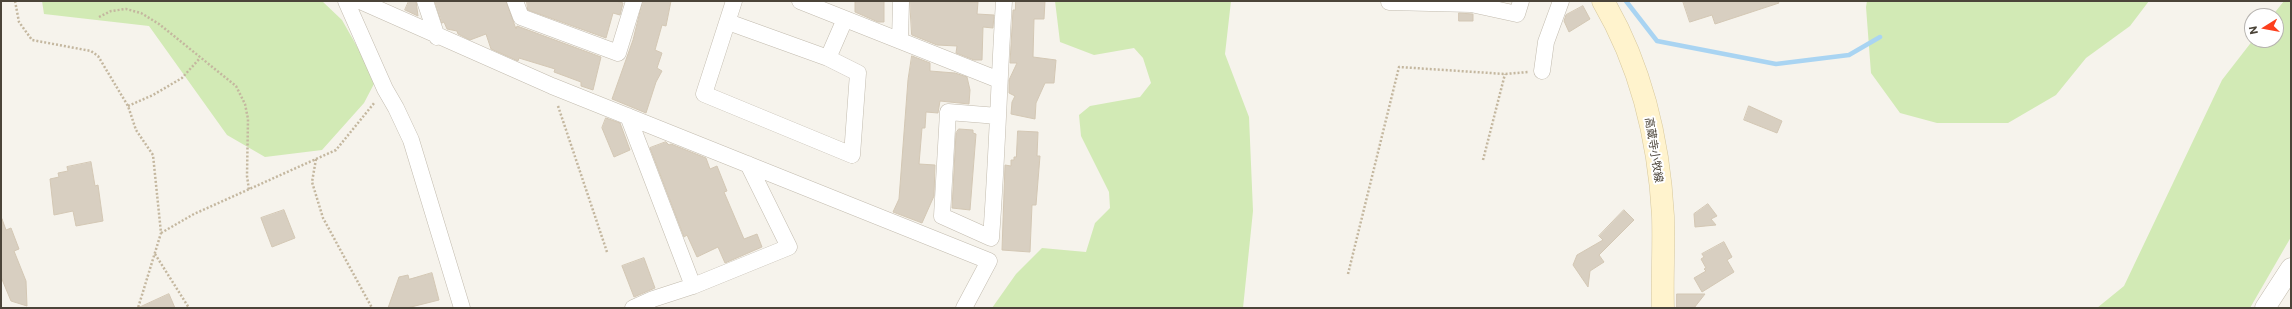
<!DOCTYPE html>
<meta charset="utf-8">
<style>
body{margin:0}
#map{position:relative;width:2292px;height:309px;overflow:hidden;background:#f6f3ec;font-family:Commissioner,sans-serif}
canvas{display:block}
.frame{position:absolute;inset:0;border:2px solid #4b4439;pointer-events:none}
.north{position:absolute;left:2244px;top:8px;width:40px;height:40px;box-sizing:border-box;background:#fff;border:1px solid #b7b4b0;border-radius:50%;rotate:259deg;font-size:11px;font-weight:700;line-height:16px;text-align:center;color:#4b4439}
.north::after{content:'';display:block;margin:auto;width:14px;height:18px;background:#fc3f1d;clip-path:polygon(50% 0,100% 100%,50% 72%,0 100%)}
</style>
<div id="map">
<canvas width="2292" height="309"></canvas>
<div class="frame"></div>
<div class="north">N</div>
</div>
<script>
const ctx = document.querySelector('canvas').getContext('2d');
ctx.lineJoin = 'round';
function paint(path, color) {
  ctx.fillStyle = color;
  ctx.fill(path, 'evenodd');
}
function trace(path, color, width, dash) {
  ctx.strokeStyle = color;
  ctx.lineWidth = width;
  ctx.lineCap = dash ? 'butt' : 'round';
  ctx.setLineDash(dash || []);
  ctx.stroke(path);
}
function label(font, color, halo, rows, align = 'center') {
  ctx.font = font + ' Commissioner,"Noto Sans JP",sans-serif';
  ctx.lineWidth = 4;
  ctx.setLineDash([]);
  ctx.textBaseline = 'middle';
  ctx.strokeStyle = halo;
  ctx.fillStyle = color;
  for (const [text, x, y, turn = 0] of rows) {
    ctx.save();
    ctx.translate(x, y);
    ctx.rotate((+turn || 0) * Math.PI / 180);
    ctx.textAlign = isNaN(turn) ? turn : align;
    if (halo) ctx.strokeText(text, 0, 0);
    ctx.fillText(text, 0, 0);
    ctx.restore();
  }
}
paint(new Path2D(`
 M42 1H322L342 20 376 80 364 103 322 150 265 157 227 135 149 26 44 14Z
 M1055 1H1231L1225 54 1249 117 1253 211 1243 308H992L1016 274 1042 248 1086 252 1095 223 1110 208 1109 192 1081 136 1079 115 1090 106 1140 97 1151 83 1143 58 1134 48 1094 55 1060 42Z
 M1867 1H2149L2130 26 2086 58 2056 95 2008 123H1937L1900 113 1871 73 1866 7Z
 M2284 1H2291V237L2250 308H2097L2124 286 2222 80 2253 40H2276V16H2272Z`), '#d2eab5');
trace(new Path2D(`
 M1626 1 1657 41 1776 64 1849 55 1880 37`), '#a9d4f2', 4.5);
const building = new Path2D(`
 M409 1H416L418 16 405 10Z
 M435 1H506L516 29 517 26 601 57 593 90 581 86V82L554 72 555 69 519 58 518 61 491 49 486 34 470 40 458 34 457 31 447 29 444 22 442 23Z
 M527 1H616L623 3 620 15 613 13 606 38 528 10Z
 M643 1H671L666 26 662 25 655 50 662 53 657 68 662 71 656 82 646 113 612 99 633 40Z
 M884 1V22H878L855 12V2Z
 M910 1 978 2 977 14 994 15 993 28 983 27 982 60H974L956 53 957 46 937 45 912 35Z
 M1016 1H1045L1044 19H1034L1033 57 1056 60 1054 83H1045L1036 103 1035 119 1011 114 1012 102 1015 96 1009 93V80L1017 63H1010L1013 10H1015Z
 M1683 1H1778L1779 3 1715 24 1712 15 1690 22Z
 M1583 6 1590 19 1569 32 1564 21 1566 15Z
 M1459 13 1473 14V21H1459Z
 M912 56 930 63V71L955 73 967 77 970 90 969 104 940 101 938 113 926 112 925 128H922L919 164 935 165 934 196 922 223 893 212 899 199 908 80Z
 M1749 106 1782 121 1777 133 1744 120Z
 M606 118 620 123 630 150 614 157 602 128Z
 M959 129 973 130V133L976 134 970 210 952 208 956 133Z
 M1018 131 1038 132 1037 156H1040L1036 205H1032L1030 252 1002 250 1005 165 1011 166V160H1014V157H1016Z
 M666 142 669 145 671 144 706 158 710 169 717 166 727 191 724 192 744 239 757 234 762 247 725 263 718 247 697 257 687 235 684 237 650 148Z
 M91 162 95 186 98 185 103 221 76 226 73 211 54 215 50 179 59 177 58 173 68 171 67 167Z
 M1708 204 1717 216 1711 219 1716 225 1695 227 1694 214Z
 M284 210 295 238 272 247 261 218Z
 M1624 210 1634 220 1599 255 1604 262 1590 271 1588 287 1573 265 1577 255 1603 240 1599 236Z
 M2 219 6 230 11 228 19 249 14 251 26 281 27 306 11 301 1 277Z
 M1724 242 1732 257 1727 260 1734 272 1702 292 1694 278 1706 271 1704 269 1706 268 1701 259 1704 257 1702 254Z
 M644 258 655 288 634 297 622 266Z
 M432 273 439 300 407 308H388L399 277 408 275 409 279Z
 M169 294 175 308H138Z
 M1677 294H1705L1694 308H1677Z`);
paint(building, '#d8cfc1');
trace(building, '#d3c7b4', 1);
const minor = new Path2D(`
 M346 1 385 89 396 108 411 140 462 308
 M360 1 552 86 989 261 964 308
 M425 1 437 37
 M515 1 521 17 618 53 634 1
 M734 1 704 94 852 155 858 73 828 58 845 19
 M800 1 999 80
 M1389 2 1471 4 1517 14 1521 1
 M728 22 828 58
 M900 41 901 1
 M1542 71 1546 42 1561 1
 M628 116 693 286
 M998 116 948 112 942 216 991 238C997 159 999 80 1004 1
 M633 308 653 299 693 286 789 247 748 164`);
const tertiary = new Path2D(`
 M2265 308 2291 268`);
const secondary = new Path2D(`
 M1603 1C1641 66 1659 141 1663 216 1664 247 1662 278 1663 308`);
trace(minor, '#c2bbae', 17);
trace(tertiary, '#c2bbae', 21);
trace(secondary, '#d6c79b', 23);
trace(new Path2D(`
 M15 1 19 22 32 40 91 51 98 56 128 106 136 130 153 155 161 233 138 308
 M99 17 111 11 126 9 141 13 159 24 236 86 245 104 248 119 247 176 249 190
 M128 106 153 95 182 78 200 58
 M558 106 607 252
 M316 159 312 182 323 218 372 308
 M1483 160 1505 74
 M161 233 194 214 336 150 375 102
 M155 254 189 308
 M1348 274 1399 67 1505 74 1528 72`), '#c4b79f', 2.5, [2, 2]);
trace(minor, '#fff', 16);
trace(tertiary, '#fff', 20);
trace(secondary, '#fff3cd', 22);
label('11px', '#4b4439', '#fff', [
 ["高蔵寺小牧線",1654,150,81]
]);
</script>
